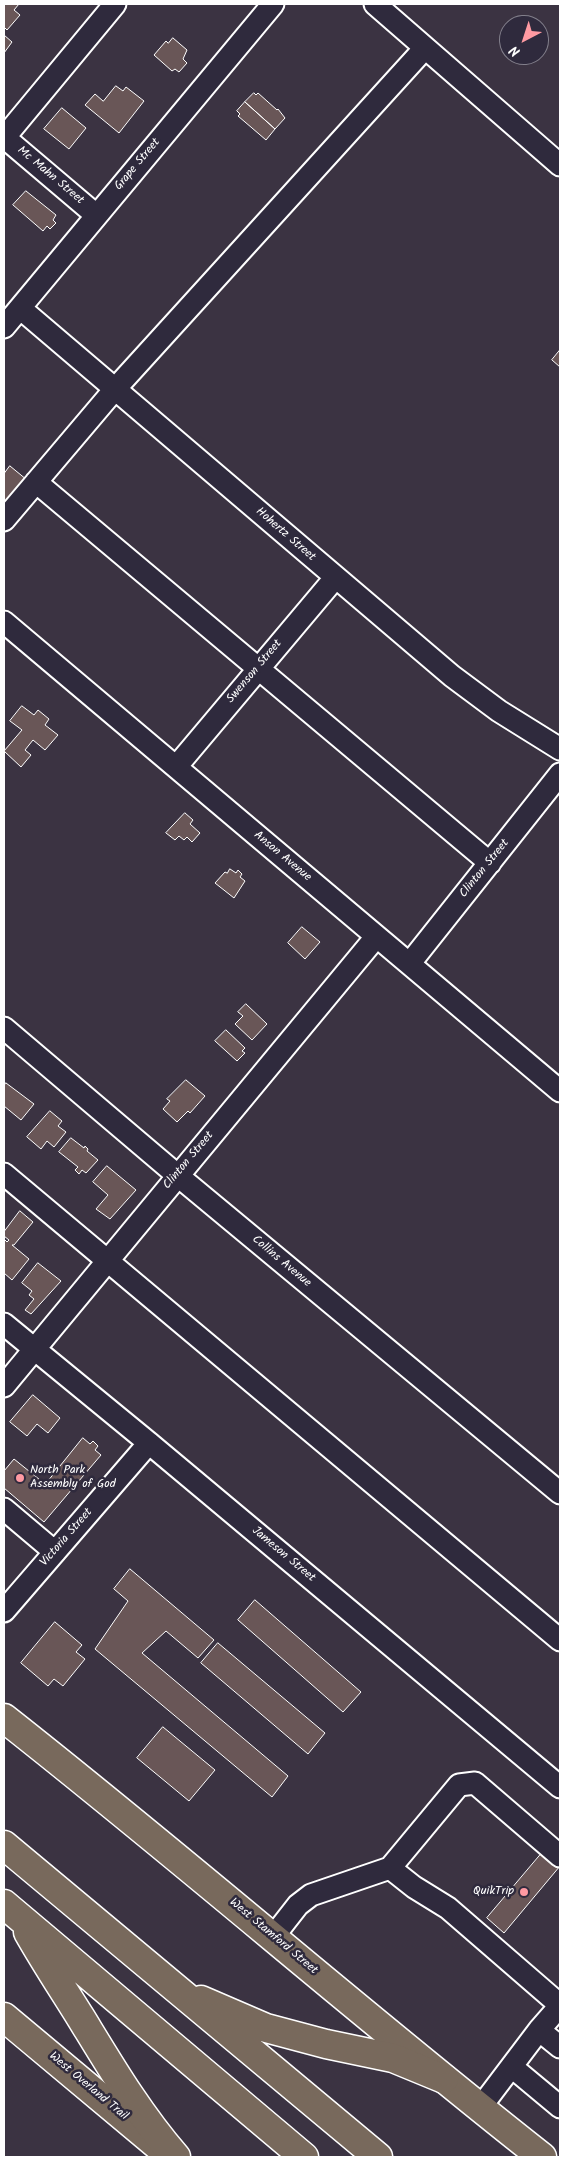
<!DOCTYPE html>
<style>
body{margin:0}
#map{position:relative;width:564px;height:2161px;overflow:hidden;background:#3b3342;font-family:Kalam,sans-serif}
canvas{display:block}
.frame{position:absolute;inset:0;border:5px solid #fff;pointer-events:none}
.north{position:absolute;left:499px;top:15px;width:50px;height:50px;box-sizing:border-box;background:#2f2a3d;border:1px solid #827f8b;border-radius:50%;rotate:220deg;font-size:14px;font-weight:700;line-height:20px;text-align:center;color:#fff}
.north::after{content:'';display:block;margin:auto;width:18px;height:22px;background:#ff9aa2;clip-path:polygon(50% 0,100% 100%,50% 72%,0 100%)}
</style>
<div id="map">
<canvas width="564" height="2161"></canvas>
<div class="frame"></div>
<div class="north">N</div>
</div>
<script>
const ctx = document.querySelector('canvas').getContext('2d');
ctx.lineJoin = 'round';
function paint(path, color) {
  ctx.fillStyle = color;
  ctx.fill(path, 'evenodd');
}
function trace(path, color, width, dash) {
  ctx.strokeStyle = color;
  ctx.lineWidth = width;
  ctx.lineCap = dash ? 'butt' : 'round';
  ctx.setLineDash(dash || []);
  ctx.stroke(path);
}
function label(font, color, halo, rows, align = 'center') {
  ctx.font = font + ' Kalam,sans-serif';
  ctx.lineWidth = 5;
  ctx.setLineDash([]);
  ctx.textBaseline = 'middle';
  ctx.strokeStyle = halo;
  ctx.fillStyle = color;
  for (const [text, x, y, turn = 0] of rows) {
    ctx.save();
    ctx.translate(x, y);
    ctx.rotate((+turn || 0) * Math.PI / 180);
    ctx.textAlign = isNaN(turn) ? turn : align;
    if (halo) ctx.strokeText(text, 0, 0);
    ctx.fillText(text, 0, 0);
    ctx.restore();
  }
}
const building = new Path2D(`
 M4 4H19L14 10 20 15 7 30 4 27Z
 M4 35 12 42 4 53Z
 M173 38 187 50 183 59 187 63 179 72 175 69 172 71 154 55 166 41 168 43Z
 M116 86 123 91 126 87 144 101 119 133 85 105 95 94 103 101Z
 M254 93 256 95 258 93 277 110 278 109 285 118 275 129 245 102Z
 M245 102 275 129 266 140 238 116 240 114 237 111Z
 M62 108 86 128 69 149 44 129Z
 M26 191 56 215 53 220 56 223 50 229 47 226 43 231 13 205Z
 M560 350V367L552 360Z
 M10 466 27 480 4 508V474Z
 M22 706 34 715 38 710 49 719 45 725 58 735 45 750 33 740 25 750 31 755 21 767 4 751 22 730 10 721Z
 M185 813 193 820 190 824 200 833 192 842 187 837 184 840 179 836 175 840 166 833Z
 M230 869 236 873 238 870 242 874 240 877 245 881 234 898 215 883 225 872 227 873Z
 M302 927 320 942 305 959 288 943Z
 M246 1004 267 1024 252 1040 235 1024 243 1016 238 1012Z
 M226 1030 245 1048 242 1051 245 1053 237 1061 215 1041Z
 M186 1080 205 1096 190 1113 188 1111 177 1122 163 1109 170 1101 167 1099Z
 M6 1083 34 1104 21 1120 4 1106V1086Z
 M50 1111 62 1121 58 1126 66 1132 54 1147 47 1141 41 1149 27 1137Z
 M71 1138 84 1148 85 1146 88 1149 87 1151 98 1160 86 1173 82 1170 79 1174 75 1170 78 1167 59 1152Z
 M107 1166 136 1190 110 1219 96 1209 108 1195 93 1182Z
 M20 1211 33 1222 14 1245H12L29 1259 12 1280 4 1273V1239L7 1242 9 1240 4 1236V1232Z
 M38 1263 61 1281 31 1314 25 1310 34 1299 29 1295 32 1291 22 1283Z
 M33 1395 60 1418 48 1433 37 1424 27 1436 10 1422Z
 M83 1438 90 1444 93 1441 98 1446 95 1450 101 1455 44 1522 4 1488V1471L14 1459 45 1484Z
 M130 1569 214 1640 198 1658 166 1631 142 1653 288 1776 272 1797 95 1649 128 1601 114 1589Z
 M255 1600 361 1692 343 1712 238 1620Z
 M55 1622 82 1645 76 1652 85 1659 63 1686 54 1679 48 1686 21 1663Z
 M218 1643 325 1733 308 1754 201 1663Z
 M163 1727 215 1770 189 1801 137 1758Z
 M547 1847 560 1866 504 1933 487 1918Z`);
paint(building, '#695657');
trace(building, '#fff', 1);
const minor = new Path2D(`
 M375 4 560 165
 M4 137 96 215
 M4 138 115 4
 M20 308 452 676 499 711 560 749
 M4 327 273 4
 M36 482 490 863
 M4 520 115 389 425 48
 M4 622 560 1091
 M176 767 335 578
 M410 963 560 774
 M4 1028 177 1175 560 1493
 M4 1174 560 1640
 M4 1324 149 1443 560 1787
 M4 1386 376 937
 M4 1509 55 1552
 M4 1611 149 1443
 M390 1868 459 1785 475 1783 560 1856
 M273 1937 298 1905 311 1895 390 1868 414 1887 448 1908 560 2005
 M560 2006 539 2030 560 2047
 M512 2067 560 2107
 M480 2108 539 2030`);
const major = new Path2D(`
 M4 1718C186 1861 360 2014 542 2157
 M4 2017 162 2149`);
const highway = new Path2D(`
 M4 1845 378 2157
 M4 1904 304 2157
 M28 1932C45 1962 63 1989 81 2018 111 2067 138 2113 176 2157
 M201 2000 266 2028 326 2044 393 2058 444 2079`);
trace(minor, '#fff', 25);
trace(major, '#fff', 31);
trace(highway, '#fff', 31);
trace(minor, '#2f2a3d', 21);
trace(major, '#78695c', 28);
trace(highway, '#78695c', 28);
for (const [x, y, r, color] of [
 [20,1478,5,"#ff9aa2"],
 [524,1892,5,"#ff9aa2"]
]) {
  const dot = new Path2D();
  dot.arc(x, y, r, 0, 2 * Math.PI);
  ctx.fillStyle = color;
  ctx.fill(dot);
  trace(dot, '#2f2a3d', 2);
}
label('12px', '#fff', '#2f2a3d', [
 ["Grape Street",138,165,-50],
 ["Mc Mahn Street",50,176,40],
 ["Hohertz Street",285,535,41],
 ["Swenson Street",255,672,-50],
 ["Anson Avenue",282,857,40],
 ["Clinton Street",485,869,-51],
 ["Clinton Street",189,1161,-50],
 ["Collins Avenue",281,1262,40],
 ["Victoria Street",67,1538,-49],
 ["Jameson Street",283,1555,40],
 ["West Stamford Street",273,1937,40],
 ["West Overland Trail",88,2087,40]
]);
label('12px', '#fff', '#2f2a3d', [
 ["North Park",30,1471],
 ["Assembly of God",30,1485],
 ["QuikTrip",514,1892,"right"]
], 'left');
</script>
